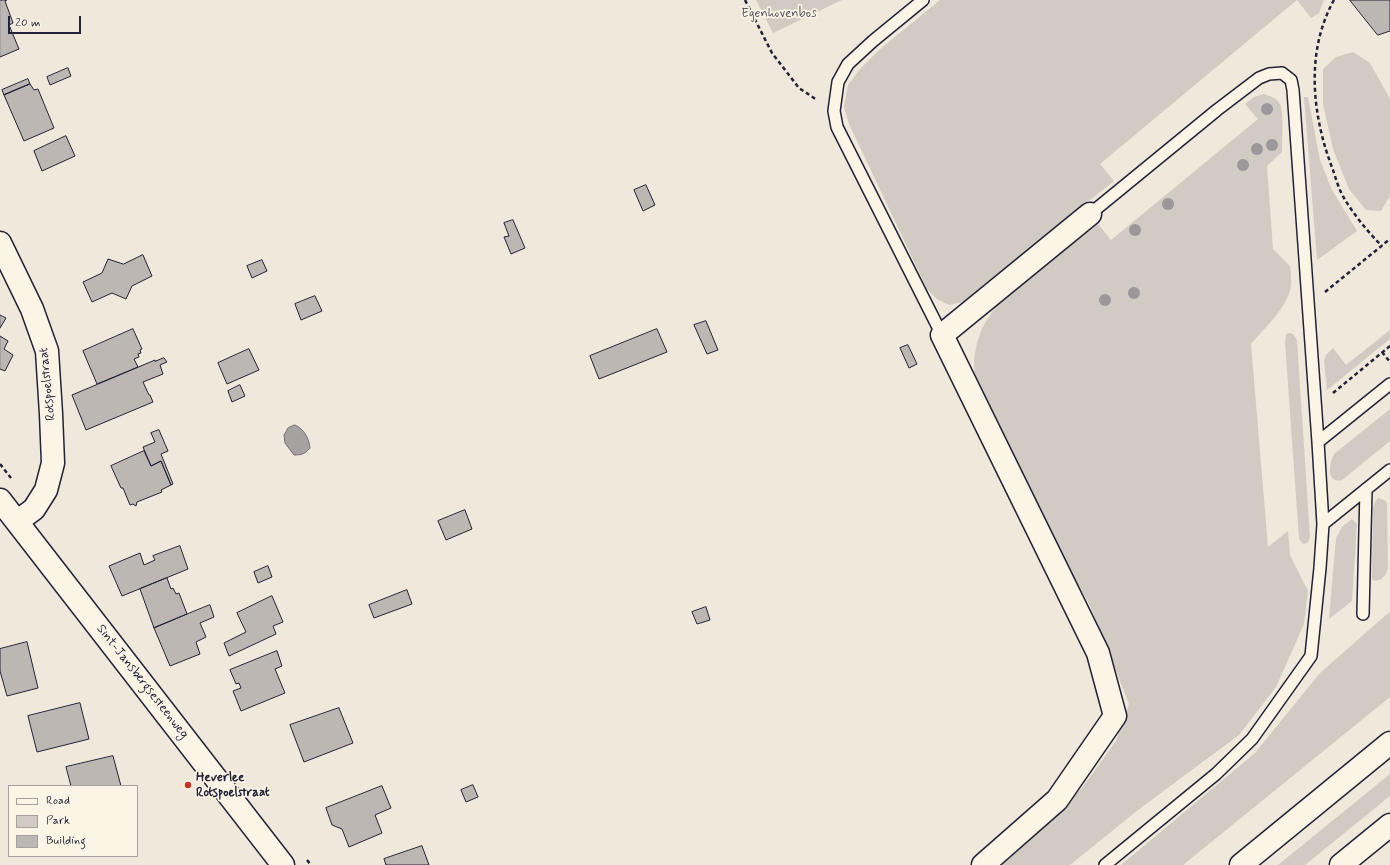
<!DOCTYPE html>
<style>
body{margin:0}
#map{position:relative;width:1390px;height:865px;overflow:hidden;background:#efe8db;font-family:Mynerve,sans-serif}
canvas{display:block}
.legend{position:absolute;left:8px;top:785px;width:130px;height:72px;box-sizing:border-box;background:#fcf5e5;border:1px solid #a5a1a1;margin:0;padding:5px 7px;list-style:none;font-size:12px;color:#22223b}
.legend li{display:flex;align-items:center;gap:8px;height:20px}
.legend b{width:20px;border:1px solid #a5a1a1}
.scale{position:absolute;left:8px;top:16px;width:73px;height:18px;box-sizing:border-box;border:2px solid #22223b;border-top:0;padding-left:5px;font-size:12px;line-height:14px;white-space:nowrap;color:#22223b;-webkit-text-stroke:3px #fcf5e5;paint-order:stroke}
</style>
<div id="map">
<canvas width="1390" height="865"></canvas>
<ul class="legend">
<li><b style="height:5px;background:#fcf5e5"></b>Road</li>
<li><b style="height:11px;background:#d1cbc3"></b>Park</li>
<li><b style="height:11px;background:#bcb7b3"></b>Building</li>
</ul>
<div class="scale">20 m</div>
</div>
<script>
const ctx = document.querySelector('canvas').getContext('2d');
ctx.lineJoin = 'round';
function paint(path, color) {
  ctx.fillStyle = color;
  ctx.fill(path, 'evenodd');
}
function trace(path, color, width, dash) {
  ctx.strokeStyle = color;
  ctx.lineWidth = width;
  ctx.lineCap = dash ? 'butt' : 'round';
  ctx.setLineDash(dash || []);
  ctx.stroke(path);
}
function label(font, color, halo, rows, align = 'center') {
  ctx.font = font + ' Mynerve,sans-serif';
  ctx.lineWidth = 3.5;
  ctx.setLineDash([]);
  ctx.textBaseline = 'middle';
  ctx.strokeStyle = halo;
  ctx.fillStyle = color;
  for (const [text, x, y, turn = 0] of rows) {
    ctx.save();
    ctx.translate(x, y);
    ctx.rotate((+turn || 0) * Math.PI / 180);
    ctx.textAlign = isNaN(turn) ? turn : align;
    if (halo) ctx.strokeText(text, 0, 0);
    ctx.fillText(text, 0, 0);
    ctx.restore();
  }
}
paint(new Path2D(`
 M756 0H842L773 33Z
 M940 0H1324L1319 13 1311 18 1297 0 1100 164 1114 181 962 302 949 305 937 299 927 289 849 124 844 107 848 85 860 69 879 50Z
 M1353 52 1370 63 1390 99V196L1381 211 1366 210 1349 189 1333 149 1323 104V69L1336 57Z
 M1264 94C1269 96 1277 98 1280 104 1284 112 1282 141 1282 152L1267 166 1273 249 1290 266C1291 272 1291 278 1291 285 1288 308 1265 327 1251 344L1268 547 1288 531 1290 555 1308 591 1304 624 1276 687 1239 735 1138 810 1070 865H1002L1082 788 1116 741 1129 704 1091 608 1027 488 975 379 974 359 977 343 982 328 997 304 1098 224 1111 240 1258 119 1245 104 1254 97Z
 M1304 97H1308L1320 160 1332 190 1357 231 1317 260Z
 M1390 330V339L1327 390 1324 360 1326 355 1333 348 1346 365Z
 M1290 333 1293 334 1297 340 1310 537 1309 541 1307 543 1303 544 1299 539 1285 342 1286 334Z
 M1390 409V441L1342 480C1326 484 1329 464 1334 454Z
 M1378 498 1386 501 1387 504 1388 568C1387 575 1380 583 1372 580V577L1373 507 1375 502Z
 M1352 519 1357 524 1352 601 1329 619 1336 538 1342 527Z
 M1390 612V697L1183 865H1121L1255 753 1320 673 1379 621Z
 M1390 774V796L1305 865H1278Z`), '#d1cbc3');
const water = new Path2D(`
 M295 425C304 429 309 438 310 448 305 454 302 455 294 455L285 443 284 435 288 428Z`);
paint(water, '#a6a2a2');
trace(water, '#716f79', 1);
const building = new Path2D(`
 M0 0H7L5 1 13 23 9 25 19 49 0 57Z
 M1350 0H1390V31L1378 35Z
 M68 68 71 76 50 85 47 77Z
 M28 79 30 84 4 95 2 90Z
 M30 84 34 90 38 89 54 128 24 141 4 95Z
 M66 136 75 156 42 171 34 151Z
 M646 185 655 205 643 211 634 190Z
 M513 220 525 248 511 254 504 237 509 236 504 223Z
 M143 255 152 276 132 286 126 299 112 293 92 302 83 282 102 273 108 259 123 264Z
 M262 260 267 271 252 278 247 266Z
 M315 296 322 311 301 320 295 304Z
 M0 315 6 318 0 328Z
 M706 321 718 350 707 354 694 325Z
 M133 329 142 349 140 350 141 353 138 354 139 357 134 359 138 367 97 384 83 351Z
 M657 329 667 352 599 379 590 356Z
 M0 336 8 341 4 349 13 355 5 371 0 369Z
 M908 345 917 364 909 368 900 348Z
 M249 349 259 370 227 384 218 363Z
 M164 358 167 362 160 365 163 374 143 382 149 395H150L153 402 86 430 72 395 155 360V361Z
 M240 385 245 396 232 402 228 391Z
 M159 430 168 451 161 454 173 484 171 485 161 461 151 466 143 447 155 442 151 433Z
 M144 451 151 466 161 461 171 485 161 490 162 492 137 502 136 506 133 504 130 505 123 488H121L111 466Z
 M465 510 472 529 446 540 438 521Z
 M180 546 188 569 122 596 109 566 140 553 144 565 155 560 153 556Z
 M268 566 272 577 258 583 254 572Z
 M167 578 171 589 173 588 176 594 179 593 187 614 154 628 140 589Z
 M407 590 412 604 374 618 369 605Z
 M272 596 283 622 273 626 276 634 229 656 224 643 246 632 237 613Z
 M210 605 214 617 200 623 206 637 196 642 200 654 170 666 154 628Z
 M706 607 710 620 697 624 692 612Z
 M27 642 38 688 7 696 0 671V649Z
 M277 651 282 666 275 669 285 693 241 711 233 691 241 688 239 683 236 684 230 670Z
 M80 703 89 739 37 752 28 716Z
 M339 708 353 743 304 762 290 725Z
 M113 756 121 786H71L66 767Z
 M473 785 478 797 466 802 461 790Z
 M382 786 391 808 375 815 382 833 349 847 342 829 332 825 326 808Z
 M422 846 429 865H386L384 859Z`);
paint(building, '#bcb7b3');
trace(building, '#22223b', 1);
const lane = new Path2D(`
 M923 0 873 41 848 64 838 82 834 111 837 127 942 335
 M1090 214 1217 110 1259 78 1269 74 1282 73 1291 80 1293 90 1318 442
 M1323 524 1390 470
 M1363 614 1366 489
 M1105 865 1216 774 1252 739 1311 656 1320 568 1323 524 1318 442 1390 384`);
const street = new Path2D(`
 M0 243 32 309 47 351 51 414 53 463 46 490 34 509 18 521
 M983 865 1057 800 1115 716 1098 653 942 335 1090 214`);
const secondary = new Path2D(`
 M0 500 283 865`);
const highway = new Path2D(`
 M1241 865 1390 743
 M1341 865 1390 825`);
trace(lane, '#22223b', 14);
trace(street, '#22223b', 25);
trace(secondary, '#22223b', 25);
trace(highway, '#22223b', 25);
trace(new Path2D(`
 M745 0 772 53 799 88 817 100
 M1334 0C1305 52 1312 116 1333 170 1336 179 1339 190 1344 198 1354 215 1368 232 1382 246
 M1325 292 1390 239
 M1382 352 1390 362
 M1333 393 1390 346
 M0 464 11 478
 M307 860 311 865`), '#22223b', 2.5, [4, 3]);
trace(lane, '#fcf5e5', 11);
trace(street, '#fcf5e5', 22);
trace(secondary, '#fcf5e5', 22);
trace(highway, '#fcf5e5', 22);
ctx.fillStyle = '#9b979a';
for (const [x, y] of [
 [1267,109],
 [1272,145],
 [1257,149],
 [1243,165],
 [1168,204],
 [1135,230],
 [1134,293],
 [1105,300]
]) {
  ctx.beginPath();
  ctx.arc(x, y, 6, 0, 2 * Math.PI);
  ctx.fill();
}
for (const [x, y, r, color] of [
 [188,785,4,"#c8321e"]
]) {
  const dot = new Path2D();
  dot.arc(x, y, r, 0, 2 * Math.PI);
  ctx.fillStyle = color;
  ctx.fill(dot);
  trace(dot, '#fcf5e5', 1.5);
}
label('13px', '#575564', '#fcf5e5', [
 ["Egenhovenbos",779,14]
]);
label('13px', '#22223b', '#fcf5e5', [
 ["Rotspoelstraat",48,384,-96],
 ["Sint-Jansbergsesteenweg",142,682,52]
]);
label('bold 13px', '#22223b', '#fcf5e5', [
 ["Heverlee",196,778],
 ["Rotspoelstraat",196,793]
], 'left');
</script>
